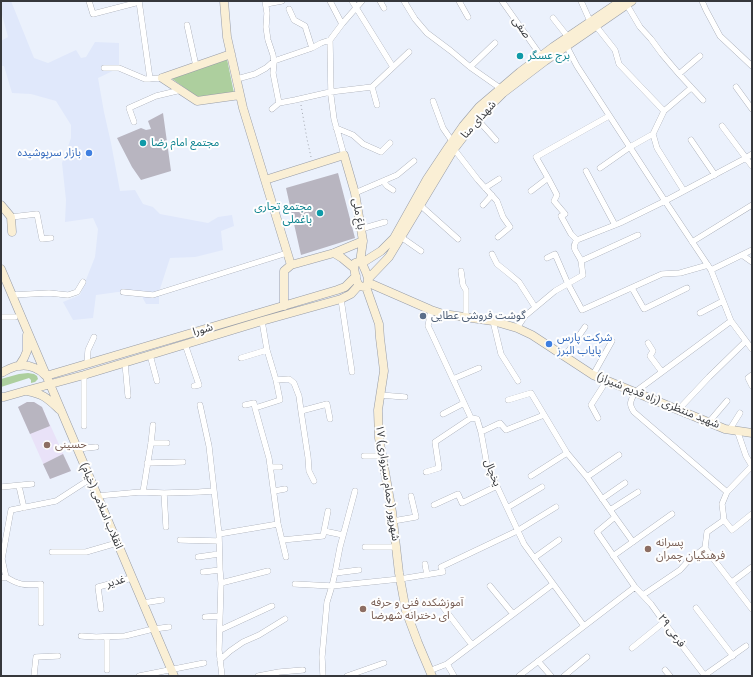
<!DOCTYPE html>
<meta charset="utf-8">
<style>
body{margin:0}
#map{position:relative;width:753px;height:677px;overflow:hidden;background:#ebf1fc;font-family:Roboto,sans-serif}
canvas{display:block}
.frame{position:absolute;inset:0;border:2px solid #36383c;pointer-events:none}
</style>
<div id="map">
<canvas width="753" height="677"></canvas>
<div class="frame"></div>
</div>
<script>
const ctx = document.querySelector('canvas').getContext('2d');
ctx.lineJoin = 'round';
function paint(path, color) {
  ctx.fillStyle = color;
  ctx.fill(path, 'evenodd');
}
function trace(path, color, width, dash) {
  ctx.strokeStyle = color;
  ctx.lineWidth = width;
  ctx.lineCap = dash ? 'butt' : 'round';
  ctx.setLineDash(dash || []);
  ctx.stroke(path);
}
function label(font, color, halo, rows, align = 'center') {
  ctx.font = font + ' Roboto,"Noto Sans Arabic",sans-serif';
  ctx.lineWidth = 4;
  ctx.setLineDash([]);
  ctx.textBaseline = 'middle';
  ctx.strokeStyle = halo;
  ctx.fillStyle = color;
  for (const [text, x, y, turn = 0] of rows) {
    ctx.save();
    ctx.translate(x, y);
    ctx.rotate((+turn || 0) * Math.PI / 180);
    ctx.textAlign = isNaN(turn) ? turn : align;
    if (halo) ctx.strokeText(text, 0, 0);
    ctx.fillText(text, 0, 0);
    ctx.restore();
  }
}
paint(new Path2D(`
 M1 1H11L34 58 48 63 76 50 81 58 86 57 95 42 119 43V68L98 78 104 112 111 143 120 191 135 190 143 204 153 207 160 214 208 223 218 217 232 215 234 226 221 231 223 250 195 257 170 258 159 292V304H146L140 293 118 292 96 295 93 318 73 320 63 302 80 295 95 257 98 229 93 218 65 222 66 200 62 163 71 138V125L56 101 31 94 12 93 4 66H1V41L8 37 1 11Z`), '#e0e8fb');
paint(new Path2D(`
 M27 402H34L42 407 71 471 50 479 18 407Z`), '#e9e2f8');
paint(new Path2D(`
 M227 59 234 93 197 97 171 78Z
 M28 373 34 374 37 376 38 379 35 382 31 383V380L29 378 1 387V379L19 374Z`), '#adcf9e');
paint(new Path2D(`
 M163 113 171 171 141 180 132 167 117 138 141 128 146 130 151 129 148 121Z
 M338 173 355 238 301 255 286 188Z
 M27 402H34L42 407 50 426 30 434 18 407Z
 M63 454 71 471 50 479 43 464Z`), '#b8b5c0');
const street = new Path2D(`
 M89 1 93 14 139 2
 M139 1 150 79
 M265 1 267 13 266 27 268 40 273 55 274 63 273 73 279 103
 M330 1 342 24
 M352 1 393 67
 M380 1 384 8
 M404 1 415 19 427 33 451 51 470 67 500 88
 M459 1 468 17
 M502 1 541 56
 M581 1 590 21
 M702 1 706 10 720 36 752 66
 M266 4 282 1
 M627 5 640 27 651 39 662 54 679 74 703 100
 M289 9 294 20 305 26 312 48
 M553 18 568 37
 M187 25 196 66
 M596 26 615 50 619 64 664 111
 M567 47 577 66 665 201 711 270 731 321 752 349
 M470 67 495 43
 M104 68H119L145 79 162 78
 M679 74 700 56
 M237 79 255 74 266 68 274 61 312 48 321 43 330 40
 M372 87 377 105
 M736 87 752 109
 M433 101 443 128 452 141
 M272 109 279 103 295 100 330 92 372 87 409 52
 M477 119 496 140
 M134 122 129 108 156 96 181 90
 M722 126 752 166
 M336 128 353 135 363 144 381 152 390 143
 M653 134 657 148 684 191
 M691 140 715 175
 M454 149 478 180 497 201 503 217 510 227 498 237
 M344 155 334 119 331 96 330 40 342 24 362 1
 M600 168 630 147 653 134 664 111 691 88
 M586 171 615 225
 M548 178 536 157 609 116
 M383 181 387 186 393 190
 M485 188 499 179
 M531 191 548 178 557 195 554 201 565 214 561 216 571 234 577 240
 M355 193 397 175 414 161
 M420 205 458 239
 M483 205 492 195
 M11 217 37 214 42 239 51 238
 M361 229 385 222
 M401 237 421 251
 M692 242 752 205
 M492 254 497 264 507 272 519 282 535 307
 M742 255 752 262
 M547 258 555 254 568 284 582 310 662 274 680 273 708 265
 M581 261 638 235
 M711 270 752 250
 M461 271 463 285 466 290V318
 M632 288 644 309 687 288
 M123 292 153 295 287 253
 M12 295 49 293 68 295 77 292 83 282
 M341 299 352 372
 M431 310 428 326 431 332 471 418 477 419 481 432 487 465 524 544 584 626
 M700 313 723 301
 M1 317H15
 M493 321 501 354 518 381
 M517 328 525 316 555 291 583 275C582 271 582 266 581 261 578 252 570 249 577 240L620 223 665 201 746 158 752 154
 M648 343 653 351 650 356 662 372
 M185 344 199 385 194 386
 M150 355 157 381
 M565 356 585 327
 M241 358 267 350
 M125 363 128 396
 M87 364 88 350 94 337
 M84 375V426
 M593 375 612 341
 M752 375 748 378 752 386
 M453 379 479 368
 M276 380 289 379 294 383 299 396 301 411 308 457 309 471 314 481
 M380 395 405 397
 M508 400 531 393 567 453 587 477 615 517 597 532 635 587 651 604 664 622 705 676
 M200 405 209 446 219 534 220 570 221 583 219 650 222 676
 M245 405 254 403 255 408 269 458 278 524 286 557
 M255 408 280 400 276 380 267 350 262 321
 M679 409 709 377 746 341
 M301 411 327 404 330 419
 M443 414 464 403
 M598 418 591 405 607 380
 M709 422 727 401
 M730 429 740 413
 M737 430 746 456 752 466
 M481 432 500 423 506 430 544 415
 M151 443H167
 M77 449 96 447
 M364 456H382
 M147 463 183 462
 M270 467H280
 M426 472 439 468 435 442 471 418
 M531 476 567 453
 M587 477 619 455
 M19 486 24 508
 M1 487 32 484
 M274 491 285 489
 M143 492 151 443 153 425
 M727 492 634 412C628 403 631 401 635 392L731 321
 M164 493 166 527
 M97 496 141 492 164 493 199 492 214 491
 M602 499 625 483
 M434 505 458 494 462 503 497 486
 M507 508 542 487
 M610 510 638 492
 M615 517 633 542
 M724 520 732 530 752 514
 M393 521 416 517 411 496
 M324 531 328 511
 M219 534 278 524
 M180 540 219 541
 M282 540 323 536 324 531 343 535
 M365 547H396
 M705 548 752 609
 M52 552H86L117 543
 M613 556 672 514
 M198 557 219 554
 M534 558 559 540
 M425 564 427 575
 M203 572 220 570
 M335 573 359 570
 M6 577C20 586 25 585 41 584V623
 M1 578 6 577 2 559 11 510 56 501 90 479
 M732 582 752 567
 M221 583 268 571
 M295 584 332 586 335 573 340 547 355 491
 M490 586 513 614
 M643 595 680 570 689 560 705 548 707 532 724 520 722 504 727 492 752 466
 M143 603 162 600
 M443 607 472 645
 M696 608 733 656
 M101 609 98 587 132 578
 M205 617 220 616
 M154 629 169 627
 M220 630 272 606
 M81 636 96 637 125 636 149 630
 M107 637V670
 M632 648 664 622
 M220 660 230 651 243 642 259 635 285 619
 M538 661 551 676
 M447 664 454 676
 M665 670 670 676
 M429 671 447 664 553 584
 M705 675 746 646
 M34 676 36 657 58 656
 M139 676 204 663
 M258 676 279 672 303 670
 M323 676 322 657 327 602 332 586 400 579 443 572 441 567 517 531 556 507
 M347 676 384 663
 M519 676 635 587
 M564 676 587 657`);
const secondary = new Path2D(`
 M224 1 227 37 243 108 291 265 334 253 363 241
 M162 78 197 101 240 95
 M162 78 231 54
 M265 180 344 155 355 193 363 241 360 262
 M1 205 11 217 12 232
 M334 253 342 258 354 268
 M358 262 362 263C365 271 371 279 366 287 363 287 361 287 359 285 356 282 354 269 354 265L355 263Z
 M362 263 381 251 394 238 427 179 447 149 463 126 479 107 520 72 553 47 621 1
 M1 269 174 676
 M368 279 389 257 454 149 477 119 503 93 545 61 632 1
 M369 283 431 310 443 314 493 321 517 328 532 335 593 375 725 429 752 433
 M366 287 379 324 380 338 384 371 378 410 379 438 392 512 399 573 406 611 418 643 432 676
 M284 306V271L291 265
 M19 366 24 358 27 351V335
 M1 373C7 370 13 366 19 366 29 364 40 369 46 376L337 290 345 287 356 276
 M27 391C44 394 48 399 60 410
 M1 397H4L25 391 84 375 262 321 341 299 351 294 359 285`);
trace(street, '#979ca7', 6);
trace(secondary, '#979ca7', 9);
trace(new Path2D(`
 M301 105 307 139 311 157`), '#a0a4ac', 1, [1, 3]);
trace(street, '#fff', 5.5);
trace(secondary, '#faefd5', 8);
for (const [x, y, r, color] of [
 [520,56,4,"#0f9aa8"],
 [143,143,4,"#0f9aa8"],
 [89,153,4,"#3f7fe0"],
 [320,213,4,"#0f9aa8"],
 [423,316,4,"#5c6f8a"],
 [549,344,4,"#3f7fe0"],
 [47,445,4,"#8d6e63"],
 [648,549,4,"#8d6e63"],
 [363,609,4,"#8d6e63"]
]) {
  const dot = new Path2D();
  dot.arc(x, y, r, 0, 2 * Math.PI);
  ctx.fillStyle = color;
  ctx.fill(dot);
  trace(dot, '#fefefe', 1.5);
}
label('11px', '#36383c', '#fefefe', [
 ["صفی",521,28,54],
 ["شهدای منا",479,120,-48],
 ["باغ ملی",358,214,80],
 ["شورا",203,330,-16],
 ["شهید منتظری (راه قدیم شیراز)",658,401,22],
 ["یخچال",492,473,68],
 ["۱۷ شهریور (حمام سبزواری)",387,483,82],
 ["انقلاب اسلامی (خیام)",101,506,67],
 ["غدیر",116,582,-16],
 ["فرعی ۲۹",671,631,53]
]);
label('11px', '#0d838f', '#fefefe', [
 ["برج عسگر",528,56],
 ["مجتمع امام رضا",151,143],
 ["مجتمع تجاری",312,207,"right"],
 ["باغملی",312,220,"right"]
], 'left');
label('11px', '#366cbe', '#fefefe', [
 ["بازار سرپوشیده",81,153],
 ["شرکت پارس",557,338,"left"],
 ["پایاب البرز",557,351,"left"]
], 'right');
label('11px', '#4e5e75', '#fefefe', [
 ["گوشت فروشی عطایی",431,316]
], 'left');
label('11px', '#785e54', '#fefefe', [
 ["حسینی",55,445],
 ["پسرانه",656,543],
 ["فرهنگیان چمران",656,556],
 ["آموزشکده فنی و حرفه",371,603],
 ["ای دخترانه شهرضا",371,616]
], 'left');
</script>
